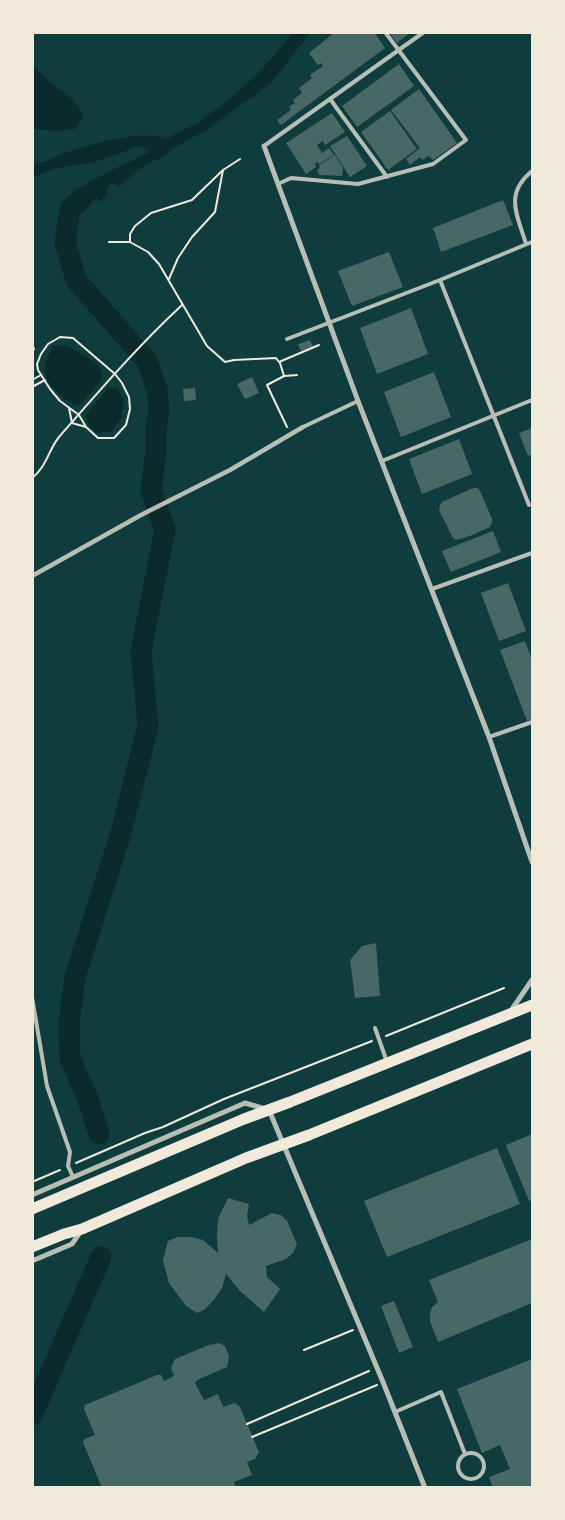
<!DOCTYPE html>
<style>
body{margin:0}
#map{position:relative;width:565px;height:1520px;overflow:hidden;background:#0f3d3e;font-family:"Titillium Web",sans-serif}
canvas{display:block}
.frame{position:absolute;inset:0;border:34px solid #f1e9da;pointer-events:none}
</style>
<div id="map">
<canvas width="565" height="1520"></canvas>
<div class="frame"></div>
</div>
<script>
const ctx = document.querySelector('canvas').getContext('2d');
ctx.lineJoin = 'round';
function paint(path, color) {
  ctx.fillStyle = color;
  ctx.fill(path, 'evenodd');
}
function trace(path, color, width, dash) {
  ctx.strokeStyle = color;
  ctx.lineWidth = width;
  ctx.lineCap = dash ? 'butt' : 'round';
  ctx.setLineDash(dash || []);
  ctx.stroke(path);
}
paint(new Path2D(`
 M292 33H310L271 83 208 129 177 146 158 160 156 159 146 164 120 186 111 183 106 191 108 195 99 202 97 198 82 206 78 214 68 222C66 217 63 213 65 207 71 184 129 164 149 152L143 147 136 146 124 152 94 162 54 169 33 177V165L52 159 60 154C94 145 133 128 168 139 178 131 191 128 201 120 236 96 267 68 292 33Z
 M33 64C38 70 43 77 50 82 63 93 78 99 83 117L75 129 59 131 33 129Z
 M65 345C74 351 107 364 102 378 100 384 83 401 78 406 65 400 45 386 45 369 45 361 50 353 53 346Z
 M108 388H117L124 400 121 418 112 431 97 433 89 426 86 415Z`), '#0a2a2b');
trace(new Path2D(`
 M82 198 70 210 65 242 76 280 147 361 157 390 159 409 156 430V451L151 490 165 530 141 651 148 726 120 836 75 977 69 1023 70 1059 87 1096 99 1134
 M32 1415 101 1257`), '#0a2a2b', 21);
paint(new Path2D(`
 M335 32H374L385 48 281 125 277 120 291 110 289 107 295 103 293 100 302 93 299 88 312 78 310 75 323 66 321 63 318 65 309 53Z
 M389 32H411L397 43Z
 M399 64 414 86 357 127 342 106Z
 M419 89 457 143 433 160 429 156 422 160 420 157 410 165 406 159 420 148 391 110Z
 M390 111 417 149 388 170 361 132Z
 M332 113 345 132 325 145 323 141 317 145 322 153 329 148 334 155 319 164 317 162 315 164 316 167 306 174 286 143Z
 M347 136 367 166 350 177 330 146Z
 M335 155 343 168 342 176 319 175 317 170 320 168 319 165Z
 M503 200 513 225 441 252 433 228Z
 M389 252 403 287 352 306 338 271Z
 M411 308 428 354 377 374 360 328Z
 M310 340 313 347 301 351 298 344Z
 M434 372 451 417 401 437 384 392Z
 M252 377 259 393 245 399 237 384Z
 M195 388 196 400 184 401 183 389Z
 M532 428V454L528 456 519 433Z
 M459 439 472 474 422 494 409 459Z
 M473 488H477L480 491 492 519V523L490 527 470 536 456 540 453 538 439 510 440 505 442 502Z
 M493 531 501 552 451 572 442 551Z
 M508 583 526 631 499 641 481 593Z
 M525 641 532 660V719L527 721 500 650Z
 M376 943 380 996 355 998 350 960 362 946Z
 M532 1134V1200L529 1201 506 1145Z
 M497 1148 520 1204 387 1257 364 1201Z
 M228 1198 249 1204 247 1216 249 1225 272 1213 281 1215 287 1221 297 1244 293 1253 286 1259 266 1266 267 1277 280 1289 264 1312 241 1292 226 1274 222 1288 213 1301 204 1310 197 1313 186 1306 169 1283 166 1272 163 1260 168 1241 178 1237H192L203 1240 218 1253 217 1236 218 1219Z
 M532 1239V1303L438 1342 430 1321V1313L432 1307 438 1302 429 1280Z
 M394 1301 413 1347 399 1353 381 1306Z
 M219 1343 225 1346 229 1356 227 1367 197 1380 195 1383 204 1400 218 1394 223 1407 235 1403 240 1407 259 1452 255 1459 247 1462 252 1475 234 1482 236 1488H102L83 1442 85 1439 95 1435 84 1409 85 1405 157 1375H161L164 1381 174 1376 171 1368 175 1359 209 1345Z
 M532 1359V1488H493L489 1477 510 1469 500 1445 482 1453 457 1389Z`), '#486865');
trace(new Path2D(`
 M223 170 192 200 151 213 135 226 130 234V242L148 252 159 264 207 346 225 362 234 360 276 358 279 362 319 345
 M109 242H130
 M169 279 178 258 192 237 215 212 223 170 240 159
 M60 337 73 338 115 374 122 383 129 397 130 409 126 425 114 438H98L86 427 79 415 60 401 50 389 38 370 37 364 41 354 48 344Z
 M32 345 34 349 32 352
 M280 363 284 376 267 385 287 427
 M284 376 297 375
 M32 380 41 375
 M32 387 45 380
 M69 408 72 423 86 427
 M32 478C46 468 49 449 59 437 99 391 138 346 182 305
 M386 1036 504 988
 M76 1163 145 1133 163 1127 224 1099 372 1041
 M32 1182 60 1170
 M304 1350 353 1330
 M247 1424 369 1371
 M252 1437 377 1385`), '#f1e9da', 2);
trace(new Path2D(`
 M330 99 387 177
 M264 146 424 32
 M278 184 291 178 358 184 433 164 466 140 385 32
 M526 244C517 214 504 194 532 171
 M440 280 529 505
 M287 339 440 280 532 242
 M303 427 358 401
 M382 461 532 400
 M432 589 532 553
 M489 737 532 722
 M32 997 47 1086 70 1152 68 1166 73 1177
 M375 1028 387 1062
 M395 1412 441 1392 465 1454
 M458 1466a13 13 0 1 1 26 0a13 13 0 1 1-26 0Z`), '#b8beb3', 4);
trace(new Path2D(`
 M32 576 141 515 230 470 303 427`), '#b8beb3', 4.5);
trace(new Path2D(`
 M264 146 358 401 489 737 532 862
 M510 1012 532 980
 M32 1195 245 1103 269 1110 383 1382 425 1488
 M32 1261 72 1244 81 1231`), '#b8beb3', 5);
trace(new Path2D(`
 M32 1209 244 1119 290 1102 532 1005
 M32 1247 64 1234 82 1229 246 1158 309 1135 532 1044`), '#f1e9da', 11);
</script>
